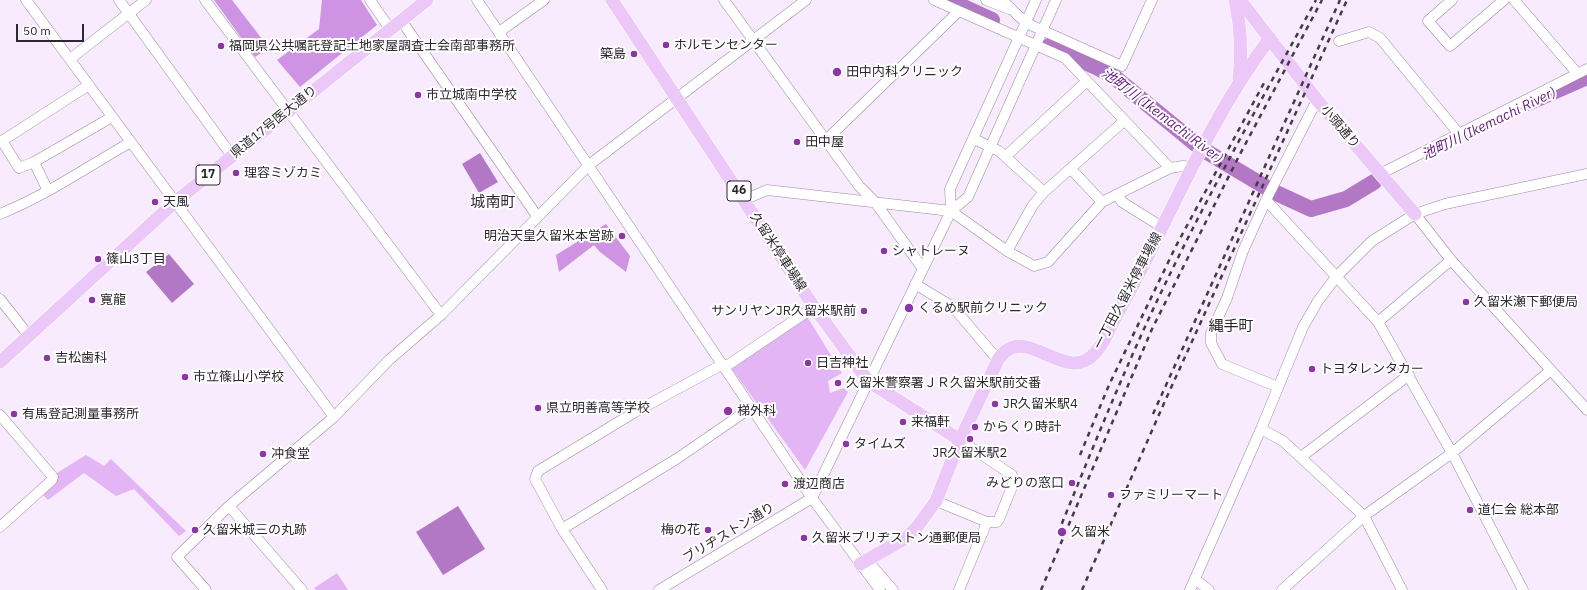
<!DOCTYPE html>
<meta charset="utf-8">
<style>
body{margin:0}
#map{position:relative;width:1587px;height:590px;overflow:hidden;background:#f9ebfe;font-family:"IBM Plex Sans",sans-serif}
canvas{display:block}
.scale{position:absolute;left:16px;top:24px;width:68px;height:18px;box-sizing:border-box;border:2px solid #2d272f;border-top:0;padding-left:5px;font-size:12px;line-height:14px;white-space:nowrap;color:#2d272f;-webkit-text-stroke:3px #fff;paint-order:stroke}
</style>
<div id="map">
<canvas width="1587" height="590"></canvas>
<div class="scale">50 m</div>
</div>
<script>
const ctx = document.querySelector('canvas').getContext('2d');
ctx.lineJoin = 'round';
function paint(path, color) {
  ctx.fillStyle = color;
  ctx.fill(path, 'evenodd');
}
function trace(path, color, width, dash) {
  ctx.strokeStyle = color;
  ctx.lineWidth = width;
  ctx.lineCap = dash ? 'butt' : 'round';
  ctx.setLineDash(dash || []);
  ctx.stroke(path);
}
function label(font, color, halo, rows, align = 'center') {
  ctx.font = font + ' "IBM Plex Sans","Noto Sans JP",sans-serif';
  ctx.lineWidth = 4;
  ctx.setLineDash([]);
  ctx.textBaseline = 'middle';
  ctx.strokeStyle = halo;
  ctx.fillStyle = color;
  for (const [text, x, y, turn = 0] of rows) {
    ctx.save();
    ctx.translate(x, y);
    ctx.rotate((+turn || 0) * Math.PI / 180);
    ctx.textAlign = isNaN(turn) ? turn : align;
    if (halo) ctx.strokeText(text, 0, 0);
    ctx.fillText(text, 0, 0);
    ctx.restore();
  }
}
paint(new Path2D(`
 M806 315 842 373 828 381 830 393 844 388 848 392 805 470 732 369Z
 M86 455 104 466 111 459 186 531 179 536 134 489 116 496 84 473 48 500 43 495 55 483 57 473Z
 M337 573 348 590H316L314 588Z`), '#e3b5f4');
paint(new Path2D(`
 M214 0H232L269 48 255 57Z
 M322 0H361L377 25 300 87 277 60 319 29Z
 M606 224 630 256 626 272 600 252 594 245 559 272 556 255Z`), '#ce93e3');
paint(new Path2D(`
 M480 153 498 182 479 193 462 164Z
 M169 254 194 284 172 303 146 272Z
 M458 506 485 549 443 575 416 532Z`), '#b278c6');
trace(new Path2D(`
 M948 0 992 20
 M1049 46 1096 67 1113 76 1202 149 1274 192 1311 209 1346 199 1374 182
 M1528 103 1587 77`), '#b278c6', 16);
const minor = new Path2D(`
 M26 0 334 417
 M119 0 232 156
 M205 0 441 315
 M370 0 390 29
 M477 0 812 498 880 590
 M724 0 859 186 875 202 923 269
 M934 0 1065 58 1170 168
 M986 0 1009 9
 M1002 0 1026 23 1122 66 1152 0
 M1452 0 1428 21 1450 46 1504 0
 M1514 0 1577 73
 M401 20 537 216
 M499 32 544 0
 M1339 41 1369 32 1380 38 1459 134
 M70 59 146 0
 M974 139 999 151 1044 192
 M826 140 959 11
 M1006 156 1087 81
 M34 162 19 168 2 141 89 85
 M1071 169 1102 202
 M1380 174 1587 69
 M48 191 34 162 112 117
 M1117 194 1122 202 1162 227
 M744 200 767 190 951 211 1007 251 1034 266 1048 262 1102 202 1170 168 1183 166 1192 167
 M1266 200 1378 322 1452 453 1523 590
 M951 211 950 189 1036 0
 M0 214C47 195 87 167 131 142
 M1415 214 1451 260 1587 410
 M1007 251 1033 205 1044 192 1124 121
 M915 284 953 307 998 360
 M0 299 29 336
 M1378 322 1451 260
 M725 367 814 307
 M1278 387 1222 364 1211 343V333L1227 298 1243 251 1266 200 1317 100
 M0 415 53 477 52 480 0 527
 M1261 429 1283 441 1364 516 1402 590
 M1301 457 1409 375
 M812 498 951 211 968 197 1056 0
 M936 501 987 522H997L999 519 1014 482 1012 475 960 440
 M229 506 302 590
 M562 529 678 458 752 407
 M867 560 893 590
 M1195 579 1209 590
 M206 590 177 557 229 506 334 417 389 360 441 315 589 165 806 0
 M602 590 562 529 535 479 538 471 635 412 723 364
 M659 590 812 498
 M959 590 987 522
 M1190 590 1261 429 1303 327 1318 301 1336 277 1372 241 1415 214 1445 204 1587 174
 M1282 590 1364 516 1452 453 1551 370`);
const major = new Path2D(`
 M612 0 814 307 868 381 960 440
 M1235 0C1241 27 1242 51 1239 78
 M1240 0 1317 100 1415 214
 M0 362 175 202 427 0
 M860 564 906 538 917 527 936 501 960 440 998 360C1000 357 1003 353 1006 351 1032 331 1068 384 1095 353 1103 345 1107 334 1112 324 1125 300 1138 276 1150 252 1186 179 1221 103 1270 38`);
trace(minor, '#99899f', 11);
trace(major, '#fff', 14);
trace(minor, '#fff', 10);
trace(major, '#ebc8f8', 13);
trace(new Path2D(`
 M1153 414 1340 0
 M1080 455 1109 385 1176 246 1264 83
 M1058 533C1094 445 1129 357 1171 272 1216 180 1267 90 1316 0
 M1041 590 1152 329 1239 156 1322 0
 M1082 590 1165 401 1347 0`), '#433c45', 2.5, [5, 5]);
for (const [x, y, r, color] of [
 [666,45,4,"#8a36a4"],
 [221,46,4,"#8a36a4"],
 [634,54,4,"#8a36a4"],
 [837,72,5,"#8a36a4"],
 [418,95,4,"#8a36a4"],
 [797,142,4,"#8a36a4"],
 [236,173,4,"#8a36a4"],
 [155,202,4,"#8a36a4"],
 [622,236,4,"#8a36a4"],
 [884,251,4,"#8a36a4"],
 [98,259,4,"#8a36a4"],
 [92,300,4,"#8a36a4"],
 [1466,302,4,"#8a36a4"],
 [909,308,5,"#8a36a4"],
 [864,311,4,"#8a36a4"],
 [47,358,4,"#8a36a4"],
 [808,363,4,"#8a36a4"],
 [1312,369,4,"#8a36a4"],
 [185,377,4,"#8a36a4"],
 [838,383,4,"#8a36a4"],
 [995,404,4,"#8a36a4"],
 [538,408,4,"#8a36a4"],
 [728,411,5,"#8a36a4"],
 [14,414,4,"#8a36a4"],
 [903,422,4,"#8a36a4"],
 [975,427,4,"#8a36a4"],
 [970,439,4,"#8a36a4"],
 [846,444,4,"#8a36a4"],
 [263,454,4,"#8a36a4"],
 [1072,483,4,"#8a36a4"],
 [785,484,4,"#8a36a4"],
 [1111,495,4,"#8a36a4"],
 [1470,510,4,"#8a36a4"],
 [195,530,4,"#8a36a4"],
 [708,530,4,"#8a36a4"],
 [1062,532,5,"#8a36a4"],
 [804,538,4,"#8a36a4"]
]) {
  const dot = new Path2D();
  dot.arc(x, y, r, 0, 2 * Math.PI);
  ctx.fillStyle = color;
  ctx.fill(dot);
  trace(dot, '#fff', 1.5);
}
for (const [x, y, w] of [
 [208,175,24],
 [739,191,24]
]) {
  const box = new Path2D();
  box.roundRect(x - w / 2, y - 10, w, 20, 3);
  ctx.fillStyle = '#fff';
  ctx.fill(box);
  trace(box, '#2d272f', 1);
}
label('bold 12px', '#2d272f', null, [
 ["17",208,175],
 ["46",739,191]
]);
label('13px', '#2d272f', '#fff', [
 ["ホルモンセンター",674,45],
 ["福岡県公共嘱託登記土地家屋調査士会南部事務所",229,46],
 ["築島",626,54,"right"],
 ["田中内科クリニック",846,72],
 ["市立城南中学校",426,95],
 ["田中屋",805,142],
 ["理容ミゾカミ",244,173],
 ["天風",163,202],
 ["明治天皇久留米本営跡",614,236,"right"],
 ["シャトレーヌ",892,251],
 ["篠山3丁目",106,259],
 ["寛龍",100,300],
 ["久留米瀬下郵便局",1474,302],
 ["くるめ駅前クリニック",918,308],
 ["サンリヤンJR久留米駅前",856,311,"right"],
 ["吉松歯科",55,358],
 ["日吉神社",816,363],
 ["トヨタレンタカー",1320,369],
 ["市立篠山小学校",193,377],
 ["久留米警察署ＪＲ久留米駅前交番",846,383],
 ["JR久留米駅4",1003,404],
 ["県立明善高等学校",546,408],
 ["梯外科",737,411],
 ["有馬登記測量事務所",22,414],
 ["来福軒",911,422],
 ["からくり時計",983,427],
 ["タイムズ",854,444],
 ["JR久留米駅2",970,453,"center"],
 ["冲食堂",271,454],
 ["みどりの窓口",1064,483,"right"],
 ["渡辺商店",793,484],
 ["ファミリーマート",1119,495],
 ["道仁会 総本部",1478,510],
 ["久留米城三の丸跡",203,530],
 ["梅の花",700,530,"right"],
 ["久留米",1071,532],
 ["久留米ブリヂストン通郵便局",812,538]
], 'left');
label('13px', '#2d272f', '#fff', [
 ["県道17号医大通り",274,122,-39],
 ["小頭通り",1340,127,50],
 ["久留米停車場線",778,252,57],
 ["一丁田久留米停車場線",1128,291,-62],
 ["ブリヂストン通り",729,533,-31]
]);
label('italic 14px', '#631b7a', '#fff', [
 ["池町川 (Ikemachi River)",1162,116,37],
 ["池町川 (Ikemachi River)",1489,124,-26]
]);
label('15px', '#2d272f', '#fff', [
 ["城南町",493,203],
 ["縄手町",1231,327]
]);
</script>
